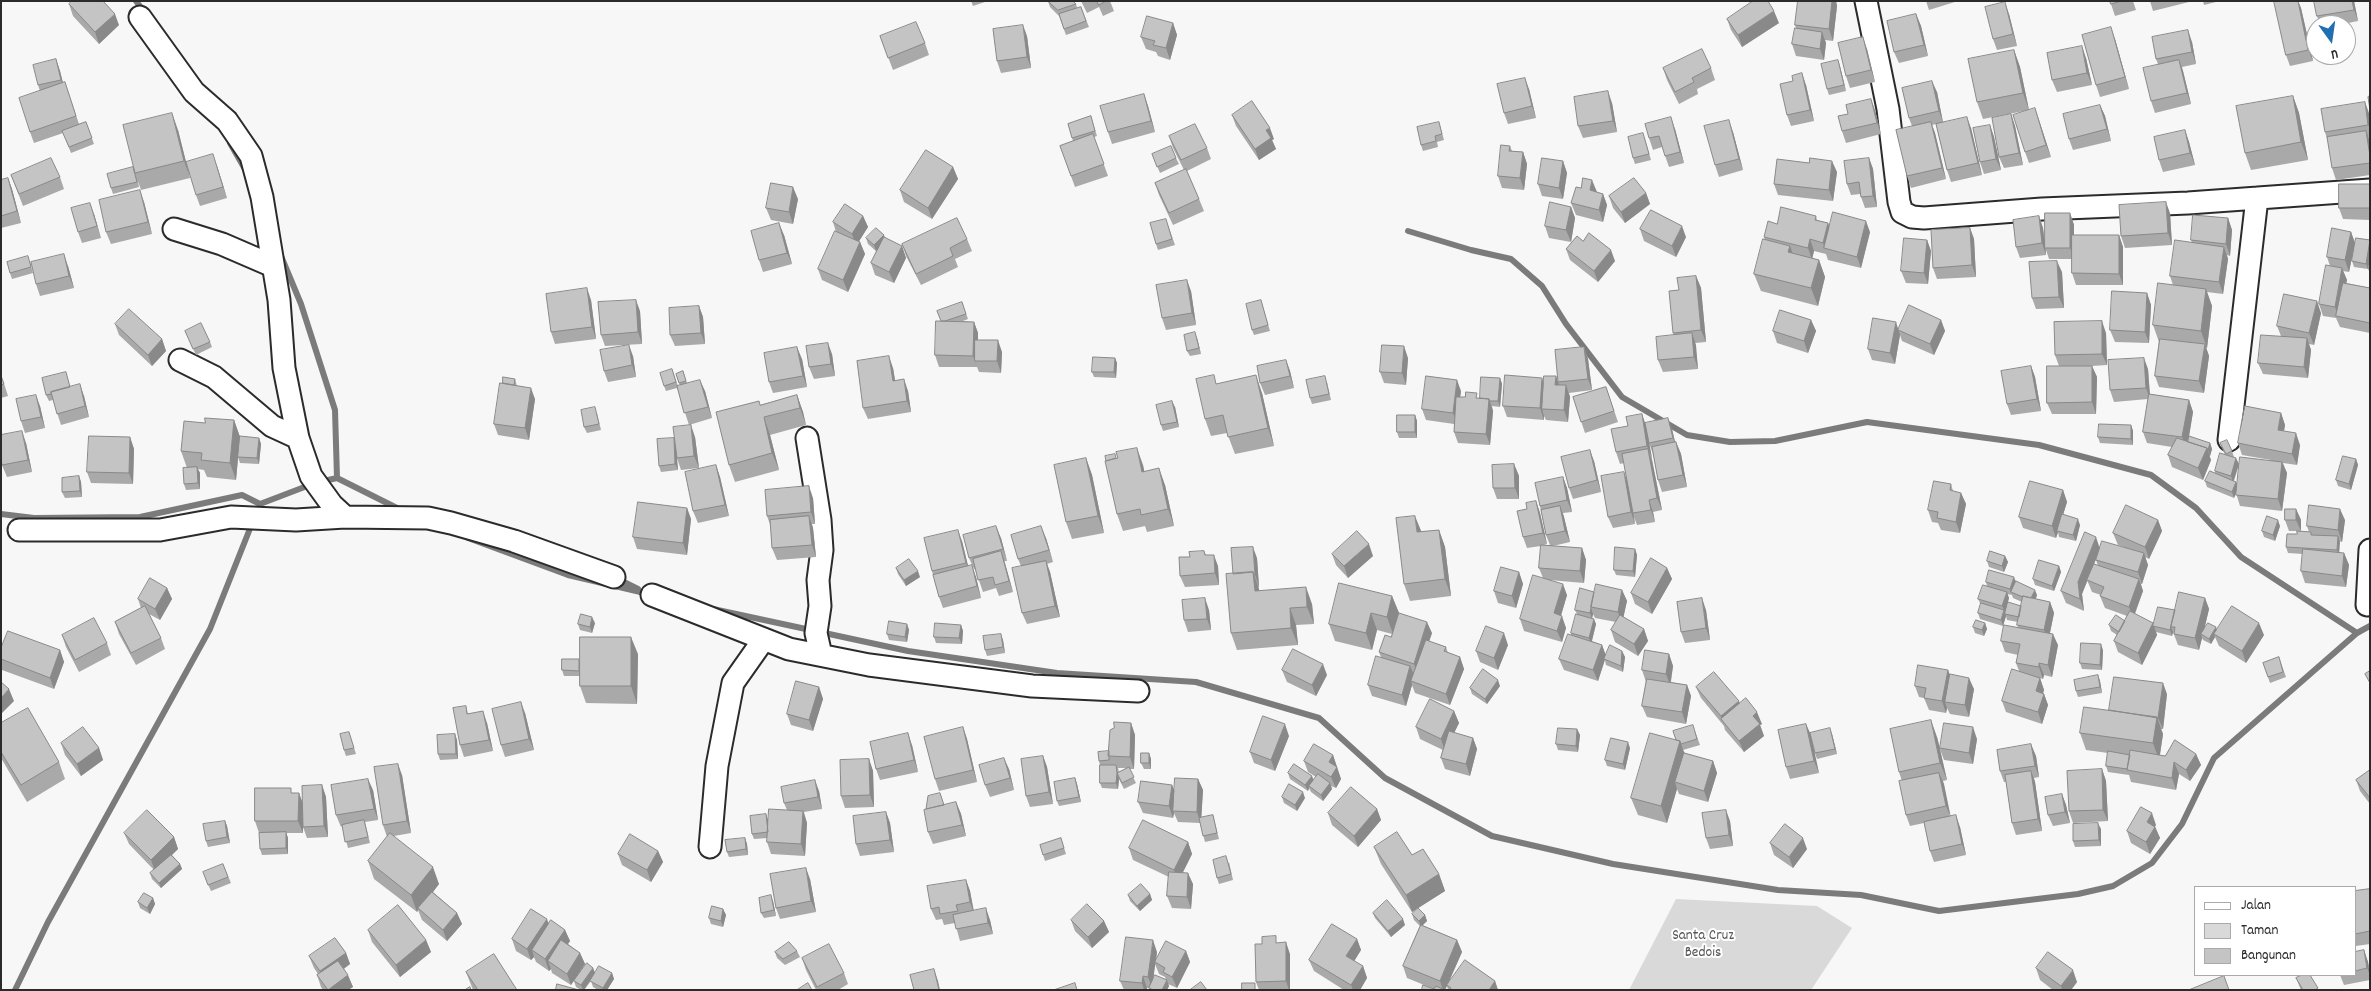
<!DOCTYPE html>
<style>
body{margin:0}
#map{position:relative;width:2371px;height:991px;overflow:hidden;background:#f7f7f7;font-family:Dekko,sans-serif}
canvas{display:block}
.frame{position:absolute;inset:0;border:2px solid #2b2b2b;pointer-events:none}
.legend{position:absolute;left:2194px;top:886px;width:162px;height:90px;box-sizing:border-box;background:#fff;border:1px solid #aaa;margin:0;padding:6px 9px;list-style:none;font-size:15px;color:#2b2b2b}
.legend li{display:flex;align-items:center;gap:10px;height:25px}
.legend b{width:25px;border:1px solid #aaa}
.north{position:absolute;left:2306px;top:15px;width:50px;height:50px;box-sizing:border-box;background:#fff;border:1px solid #aaa;border-radius:50%;rotate:166deg;font-size:14px;font-weight:700;line-height:20px;text-align:center;color:#2b2b2b}
.north::after{content:'';display:block;margin:auto;width:18px;height:22px;background:#1f6fb2;clip-path:polygon(50% 0,100% 100%,50% 72%,0 100%)}
</style>
<div id="map">
<canvas width="2371" height="991"></canvas>
<div class="frame"></div>
<ul class="legend">
<li><b style="height:6px;background:#fff"></b>Jalan</li>
<li><b style="height:14px;background:#d9d9d9"></b>Taman</li>
<li><b style="height:14px;background:#c4c4c4"></b>Bangunan</li>
</ul>
<div class="north">U</div>
</div>
<script>
const ctx = document.querySelector('canvas').getContext('2d');
ctx.lineJoin = 'round';
function paint(path, color) {
  ctx.fillStyle = color;
  ctx.fill(path, 'evenodd');
}
function trace(path, color, width, dash) {
  ctx.strokeStyle = color;
  ctx.lineWidth = width;
  ctx.lineCap = dash ? 'butt' : 'round';
  ctx.setLineDash(dash || []);
  ctx.stroke(path);
}
function label(font, color, halo, rows, align = 'center') {
  ctx.font = font + ' Dekko,sans-serif';
  ctx.lineWidth = 4;
  ctx.setLineDash([]);
  ctx.textBaseline = 'middle';
  ctx.strokeStyle = halo;
  ctx.fillStyle = color;
  for (const [text, x, y, turn = 0] of rows) {
    ctx.save();
    ctx.translate(x, y);
    ctx.rotate((+turn || 0) * Math.PI / 180);
    ctx.textAlign = isNaN(turn) ? turn : align;
    if (halo) ctx.strokeText(text, 0, 0);
    ctx.fillText(text, 0, 0);
    ctx.restore();
  }
}
paint(new Path2D(`
 M1676 899 1817 906 1852 928 1811 990H1629Z`), '#d9d9d9');
trace(new Path2D(`
 M136 1 145 13
 M230 143 246 171
 M1408 231 1471 250 1511 259 1542 286 1566 324 1622 397 1687 435 1730 442 1775 441 1867 422 2039 445 2151 475 2196 508 2241 557 2357 633
 M281 256 301 304 335 410 337 478
 M1 514 34 518 140 517 242 495 260 504 315 483 337 478 401 510
 M468 538 568 575 649 594
 M618 579 638 589
 M713 609 908 651 1057 673 1196 682 1319 718 1385 778 1492 836 1613 864 1778 890 1861 895 1939 911 2078 894 2113 886 2152 863 2182 824 2214 758 2357 633 2370 626
 M15 990 48 922 210 629 253 521`), '#7b7b7b', 6);
const minor = new Path2D(`
 M1866 1 1888 109 1899 202 1902 212 1912 217 1924 218 2042 209 2188 203 2370 190
 M140 17 194 92 227 121 251 156 262 197 279 300 284 368 298 438 311 476 332 505 345 517
 M174 229 222 244 273 266
 M180 360 214 377 272 426 298 438
 M807 438 820 520 822 550 818 580 820 606 816 633 821 655
 M2229 440 2257 198
 M19 530H160L231 517 296 520 345 517 428 518 451 523 514 541 614 577
 M652 595 789 649 869 665 1032 686 1138 691
 M2367 605 2370 550
 M710 847 717 766 733 683 764 639`);
trace(minor, '#2b2b2b', 25);
trace(minor, '#fff', 21);
paint(new Path2D(`
 M971 1H988L973 6Z
 M1048 1 1076 4 1077 8 1081 7 1089 27 1066 35 1059 16 1050 7Z
 M1081 1H1110L1114 11 1103 16 1099 7 1087 13Z
 M1798 1H1836L1837 6 1833 41 1825 40 1826 43 1824 60 1796 56 1792 44 1796 28 1795 25Z
 M1926 1H1958L1929 10Z
 M2110 1H2133L2136 10 2115 16Z
 M2150 1H2189V2L2153 11Z
 M2203 1H2220L2204 5Z
 M2274 1H2298L2301 8 2313 61 2290 66 2286 55Z
 M2314 1H2354L2358 21 2338 25H2320L2317 16Z
 M69 4 119 25 99 44 73 16Z
 M1916 14 1921 26 1928 56 1899 63 1894 52Z
 M2009 14 2017 46 1997 50 1993 39Z
 M1727 19 1779 23 1742 47 1731 30Z
 M1173 23 1177 35 1170 60 1158 56 1156 52 1146 49 1141 37Z
 M880 36 925 43 929 55 893 70Z
 M1027 36 1031 68 1001 73 997 61Z
 M2115 39 2129 89 2100 97 2096 85Z
 M2192 42 2196 64 2182 67 2191 104 2155 113 2151 101 2158 64 2156 59Z
 M1867 49 1875 82 1850 88 1846 76Z
 M2014 50 2020 67 2029 110 1983 119 1977 102Z
 M2086 58 2092 85 2057 92 2052 80Z
 M56 59 60 71 63 83 65 82 79 124 86 122 94 144 71 153 63 133 34 143 30 132 40 91 38 85Z
 M1838 60 1846 91 1829 95 1827 89Z
 M1663 68H1711L1715 80 1697 89 1698 94 1679 104 1667 80Z
 M1806 85 1814 121 1791 126 1787 115Z
 M1529 89 1536 118 1508 124 1504 113Z
 M1937 92 1943 122 1971 128 1982 175 1951 182 1947 170 1936 124 1932 125 1935 133 1946 179 1911 188 1907 176 1912 126 1909 118Z
 M1144 94 1148 106 1155 132 1112 144 1108 132Z
 M2293 96 2299 113 2308 160 2251 170 2245 153Z
 M1612 103 1617 132 1583 138 1578 126Z
 M2100 105 2105 116 2111 141 2073 150 2069 139Z
 M2035 108 2051 157 2029 163 2025 152Z
 M1875 110 1881 134 1846 143 1842 131Z
 M2369 113 2370 118V137H2368L2370 141V175L2336 180 2332 168 2328 142 2325 132Z
 M2011 114 2015 126 2023 165 2004 168 1999 157Z
 M1232 115 1274 139 1272 140 1276 149 1259 160 1236 126Z
 M1091 116 1097 136 1094 137 1108 176 1075 187 1060 146 1073 141 1068 124Z
 M1439 122 1444 140 1437 142 1438 147 1423 151 1421 145Z
 M1990 125 1994 137 2001 170 1984 174 1980 162Z
 M1675 129 1684 163 1669 167 1662 147 1653 150 1649 138Z
 M178 130 190 178 141 190 138 181 139 187 113 194 111 188 133 167Z
 M2185 130 2189 142 2195 165 2163 172 2159 160Z
 M1733 132 1743 170 1719 177 1715 165Z
 M1169 136 1207 148 1211 159 1187 171 1199 199 1204 211 1173 225 1159 195 1155 183 1184 170 1173 148Z
 M1645 139 1651 160 1635 164 1633 158Z
 M1510 146 1512 151 1523 152 1527 164 1524 190 1502 188 1498 176Z
 M1152 154 1176 158 1179 164 1160 173Z
 M1869 158 1873 169 1877 207 1865 208 1860 194 1851 195 1847 184Z
 M1563 161 1567 173 1563 199 1542 196 1538 184Z
 M217 166 227 198 200 206 196 195Z
 M953 167 958 179 932 219 904 202 900 190Z
 M1837 172 1833 201 1778 195 1774 184Z
 M11 175 60 177 64 189 23 206Z
 M8 178 12 189 21 223 1 228V180Z
 M2370 184V220L2343 219 2339 208Z
 M1597 192 1603 194 1607 205 1603 222 1576 215 1571 203Z
 M1646 193 1650 204 1625 223 1613 208 1609 196Z
 M798 199 793 224 771 220 766 208Z
 M144 202 152 234 111 244 106 232Z
 M1571 207 1575 218 1571 242 1549 238 1545 226Z
 M2070 213 2074 225V235H2119L2123 247V285H2076L2072 273V259H2049L2046 250V255L2020 258 2016 247 2039 216 2043 228 2045 244Z
 M2170 213 2172 245 2125 248 2121 236Z
 M94 214 101 238 82 243 78 232Z
 M863 216 868 227 859 241 860 242 865 254 848 292 822 280 818 269 836 232 833 222Z
 M1816 216 1817 220 1828 223 1829 226 1870 232 1861 268 1828 260 1826 254 1814 251 1812 258 1819 260 1825 277 1818 306 1761 291 1754 274 1765 240 1764 237 1777 224Z
 M2228 218 2232 230 2230 256 2227 255 2228 259 2223 294 2207 292 2212 306 2207 348H2206L2209 356 2204 393 2159 387 2155 376 2159 342 2153 325 2173 285 2170 276 2192 243 2191 240Z
 M1168 225 1175 245 1158 250 1156 244Z
 M1970 228 1974 239 1976 277 1937 279 1933 268Z
 M1640 229 1686 237 1676 257 1644 241Z
 M2351 232 2355 243 2349 272 2343 271 2347 280 2346 283 2370 288V333L2340 327 2336 318 2323 316 2319 304 2330 266 2327 257Z
 M784 235 792 264 763 272 759 260Z
 M866 238H885L902 246 906 258 894 283 875 275 871 263 877 250 876 251 868 244Z
 M967 239 972 251 955 259 958 267 921 285 906 256 902 244Z
 M1927 240 1931 251 1928 284 1906 283 1901 271Z
 M2370 240V273L2368 269 2354 267 2352 261Z
 M1583 241 1615 261 1598 282 1570 260 1566 249Z
 M30 262 33 273 12 279 10 273Z
 M68 266 74 288 40 296 36 284Z
 M2062 272 2064 308 2036 309 2032 298Z
 M1696 276 1701 288 1706 342 1695 343 1698 369 1663 372 1658 360 1674 335 1673 333 1679 290Z
 M1191 291 1196 325 1166 330 1162 318Z
 M2147 293 2151 305 2149 343 2115 342 2110 330Z
 M591 300 596 339 555 344 551 332Z
 M1261 300 1270 331 1254 335 1252 330Z
 M962 302 968 319 963 321 974 322 978 333V340L1002 352 1001 373 979 372 977 367H939L935 355 941 321Z
 M699 306 703 317 705 344 675 346 670 335Z
 M640 311 642 344 605 346 601 335Z
 M2321 313 2314 345 2309 344 2311 350 2308 378 2263 374 2258 363 2281 336 2277 326Z
 M1811 320 1816 331 1808 353 1777 343 1773 331Z
 M1941 320 1945 331 1934 355 1902 341 1900 335 1895 364 1872 360 1868 349 1898 328Z
 M115 324 162 339 166 351 152 366 119 335Z
 M185 331 210 342 212 347 196 355Z
 M2106 333 2107 365 2092 366 2097 377 2096 414H2052L2047 403 2059 366 2055 355Z
 M1197 338 1201 354 1190 356 1187 351Z
 M1584 347 1588 359 1592 390 1569 393 1570 397 1568 422 1546 420 1544 416V420L1507 417 1503 406 1543 382 1556 376 1559 385 1558 382Z
 M832 354 835 376 814 379 809 367Z
 M633 356 636 377 608 382 604 371Z
 M1115 358 1117 363 1116 378 1094 377 1092 372Z
 M1408 358 1406 385 1384 383 1380 372Z
 M802 359 807 387 773 393 769 382Z
 M1286 360 1290 371 1294 388 1265 395 1260 383Z
 M2031 366 2035 377 2041 411 2011 415 2007 404Z
 M893 368 895 381 908 391 911 412 868 419 863 408Z
 M672 369 678 386H680L676 374 683 371 687 383 705 391 712 418 689 425 677 388 666 391 664 386Z
 M2148 369 2150 394 2189 400 2193 412 2188 441 2210 443 2212 449 2210 456H2209L2211 460 2203 480 2172 467 2168 455 2172 447 2147 443 2143 432 2148 399 2114 402 2110 390Z
 M66 372 70 387 84 396 89 417 61 425 53 400 49 401 46 395Z
 M1 374 8 396 1 398Z
 M1500 378 1502 384 1500 407 1492 406 1493 411 1490 445 1458 443 1454 432V424L1426 420 1422 409 1461 391 1460 397 1480 398Z
 M515 379 517 386 535 399 529 440 498 435 494 424 502 383Z
 M1327 382 1331 400 1312 404 1310 398Z
 M1217 384 1262 393 1274 446 1235 454 1227 433 1211 436 1205 419Z
 M1606 387 1618 422 1585 433 1573 397Z
 M797 395 803 412 806 425 770 435 779 470 735 482 729 465 760 405Z
 M40 406 45 428 25 433 21 421Z
 M1175 407 1179 427 1163 431 1161 425Z
 M597 413 601 430 587 433 584 427Z
 M2281 413 2285 425 2284 431 2300 445 2297 465 2283 463 2287 473 2282 511 2240 506 2236 493 2234 498 2207 487 2205 481 2215 473V471L2225 455 2220 443 2232 451 2234 457H2233L2239 464 2234 481 2236 482 2237 484 2271 460 2242 455 2238 443Z
 M1642 414 1646 426 1672 429 1675 442H1676L1681 454 1687 487 1662 492 1658 480 1653 454 1649 443 1646 428 1662 510 1653 512 1655 522 1637 525 1634 517 1635 524 1613 528 1608 517 1627 481 1624 463 1620 464 1616 452 1628 426Z
 M1415 415 1417 421V438H1399L1397 432Z
 M234 420 240 437 236 480 207 477 204 470 198 469 200 473V489L186 490 184 484 187 468 181 451 205 423Z
 M2131 425 2133 431V445L2100 443 2098 437Z
 M130 437 134 449 133 484 91 483 87 472Z
 M695 437 699 468 681 470 677 458 676 453 678 470 661 472 659 466 675 442Z
 M259 438 261 444 259 464 240 463 238 457Z
 M26 443 32 472 7 477 2 465Z
 M1115 454 1116 458 1143 465 1144 471 1165 485 1174 526 1147 532 1145 526 1123 531 1117 514Z
 M1086 458 1092 475 1104 533 1072 539 1066 522Z
 M2356 459 2358 465 2351 490 2338 486 2336 480Z
 M1594 461 1601 492 1573 499 1569 488Z
 M1514 464 1519 476V499H1497L1493 488Z
 M716 465 720 477 729 516 698 523 693 511Z
 M79 476 81 482 82 497 65 498 62 492Z
 M1563 477 1567 488 1572 512 1563 513 1570 542 1553 546 1582 548 1586 560 1584 583 1549 580 1567 595 1561 616 1566 628 1562 642 1524 631 1520 619 1543 578 1539 568 1541 546 1527 548 1523 537 1527 509 1536 501 1540 513 1547 544 1544 545H1550L1546 535 1540 506Z
 M1951 484 1953 491 1961 493 1966 504 1960 533 1941 530 1938 523 1932 522 1928 510Z
 M2063 490 2067 502 2063 515 2080 525 2076 541 2059 537 2058 532 2056 538 2023 528 2019 517Z
 M813 498 815 524H812L813 528 816 557 777 560 772 548 771 527 767 516Z
 M687 508 691 519 687 555 637 549 633 537Z
 M2296 509 2301 520V531L2309 532 2307 526 2345 520 2342 542 2339 541V553H2344L2349 565 2346 587 2305 583 2301 571 2303 554 2288 553 2286 547 2297 534V531H2289L2285 520Z
 M2158 520 2162 531 2149 559 2145 557 2148 565 2142 584H2141L2143 591 2135 614 2154 625 2175 610 2205 598 2209 609 2204 629 2264 635 2246 663 2219 646 2215 637 2211 644 2203 640 2202 638 2199 650 2178 645 2173 632 2172 636 2156 632 2157 635 2142 665 2118 652 2114 641 2117 635 2111 631 2109 625 2125 621 2127 616 2105 608 2100 596 2101 595 2092 592 2087 580 2098 566 2096 560 2099 552 2082 594 2084 611 2066 603 2061 591 2100 548 2124 547 2118 545 2113 533Z
 M2280 526 2275 541 2264 537 2262 531Z
 M1439 530 1445 547 1451 596 1410 601 1404 584 1421 532Z
 M1001 538 1007 561H1004L1013 592 999 596 996 588 983 592 975 569H974L969 558Z
 M1046 538 1053 562 1047 564 1050 572 1060 617 1027 624 1022 613 1021 566 1018 559Z
 M962 541 968 566 976 577 981 598 943 608 939 597 932 571Z
 M1635 549 1637 555 1635 577 1616 575 1614 570Z
 M1204 551 1206 555 1218 566 1219 585 1185 587 1180 576 1190 557Z
 M1332 554 1373 556 1348 578 1336 565Z
 M2005 556 2008 562 2004 572 1989 567 1987 561Z
 M1257 558 1259 587H1258L1259 591 1312 604 1314 624 1296 625 1298 645 1237 650 1231 633 1233 574Z
 M2059 566 2061 572 2054 591 2035 585 2033 579Z
 M896 568 920 577 906 586 898 574Z
 M1667 568 1672 579 1652 614 1635 604 1631 593Z
 M1519 572 1523 584 1516 608 1498 603 1494 591Z
 M1986 582H2015L2037 595 2036 599 2050 602 2054 613 2050 633 2058 645 2052 677 2044 675 2043 679 2040 678 2044 690 2043 693 2044 694 2048 705 2042 724 2006 712 2002 701 2019 671 2016 663 2018 655 2005 652 2001 641 2018 627 2017 625 2018 622 2007 620 2006 616 2003 626 1980 619 1978 613 1981 605 1978 599 1987 586ZM2007 594 2012 595 2013 598 2022 602 2021 606 2005 613V612L2009 598Z
 M167 588 172 599 160 620 149 614 161 638 165 649 136 665 119 634 115 622 141 608 138 599Z
 M1622 590 1627 601 1623 617 1644 629 1648 641 1638 656 1615 642 1611 630 1616 622 1595 618 1593 614 1592 618 1596 624 1592 641 1602 645 1606 656 1622 651 1625 657 1623 672 1606 665 1605 660 1598 681 1564 670 1559 659 1571 635V633L1577 614 1575 610 1594 592Z
 M1392 596 1399 613 1432 633 1429 641 1446 647 1448 653 1460 657 1464 669 1450 705 1415 693 1412 685 1406 706 1372 696 1368 685 1381 657 1379 652 1391 637 1392 634 1377 630 1372 650 1335 641 1329 624Z
 M1209 610 1211 630 1188 632 1184 620Z
 M1706 610 1710 640 1685 643 1681 632Z
 M595 623 592 633 580 630 578 624Z
 M1985 623 1987 629 1984 636 1975 633 1973 627Z
 M907 624 909 630 907 642 889 640 887 634Z
 M961 625 963 631 962 644 936 643 934 637Z
 M62 635 107 643 111 655 79 672 66 647Z
 M1003 640 1005 653 987 656 985 650Z
 M1508 645 1498 670 1480 662 1476 651Z
 M1 648 60 650 64 662 54 689 2 670Z
 M2103 650 2102 670 2082 669 2080 663Z
 M638 654 637 704 586 703 580 686V676H564L562 670 580 662Z
 M1669 654 1673 666 1671 682 1687 685 1691 696 1686 724 1647 717 1642 706 1646 682 1642 670Z
 M2279 657 2286 677 2270 683 2263 663Z
 M1282 670 1327 675 1316 696 1287 682Z
 M1948 670 1950 676 1974 689 1969 717 1950 714 1947 708 1946 713 1929 710 1924 698 1919 697 1915 686Z
 M2098 675 2100 681 2102 693 2078 697 2076 691Z
 M1500 686 1487 704 1472 694 1470 688Z
 M819 687 823 699 813 731 791 725 787 714Z
 M1696 687 1740 703 1762 724 1760 725 1764 736 1744 752 1725 730 1724 726 1701 698Z
 M2167 694 2163 729H2161L2163 734 2160 755 2165 756 2196 754 2201 765 2190 781 2179 774 2176 790 2131 782 2129 775 2108 772 2106 766 2108 753 2086 750 2080 733 2109 710Z
 M466 706 468 714 487 723 493 751 464 757 460 745Z
 M1454 711 1459 723 1454 733 1473 738 1477 749 1470 776 1445 769 1441 758 1443 750 1420 739 1416 727Z
 M525 713 534 750 505 757 501 745Z
 M1 723 59 762 65 779 27 802 1 758Z
 M1131 723 1135 735 1134 769H1129L1136 783 1124 789 1119 779 1118 789 1102 788 1100 783V765L1099 761 1109 752ZM1118 768H1126L1119 772Z
 M1806 724 1819 773 1790 779 1786 767Z
 M963 727 967 739 977 782 939 791 935 779Z
 M1577 729 1580 735 1578 752 1558 750 1556 744Z
 M1695 731 1700 745 1683 750 1685 753 1713 761 1717 773 1708 802 1679 794 1677 789 1667 823 1638 815 1631 798 1676 740Z
 M349 732 356 754 346 756 344 750Z
 M455 734 457 740 458 759 440 760 438 754Z
 M1832 734 1837 754 1817 759 1815 753Z
 M1289 736 1275 771 1254 763 1250 752Z
 M1937 737 1940 748 1977 739 1973 764 1944 760 1940 749 1947 780 1943 781 1950 817 1960 827 1966 855 1934 862 1930 851 1924 823 1910 826 1906 815 1902 781 1899 772Z
 M61 743 99 748 103 760 81 776 65 755Z
 M912 745 918 772 880 780 876 769Z
 M1630 748 1625 770 1607 766 1605 760Z
 M1149 753 1151 759V769H1144L1141 763Z
 M1333 755 1341 779 1336 788 1331 786 1332 789 1323 801 1311 792 1309 788 1308 791 1290 779 1288 773 1312 776 1313 780 1316 777 1308 772 1304 761Z
 M1043 756 1047 767 1053 804 1030 807 1026 796Z
 M2036 756 2039 777 2034 778 2035 782 2042 831 2016 835 2012 823 2006 782H2004L2000 771Z
 M869 759 873 771 874 807 845 808 841 796Z
 M1009 769 1014 790 990 797 985 785Z
 M2102 769 2106 781 2108 821 2073 823 2069 811Z
 M2370 770V804L2360 791 2356 780Z
 M402 775 411 833 394 836 439 884 433 892 457 913 462 924 447 941 422 920 418 910 417 912 374 879 368 861 387 837 383 825Z
 M1075 778 1077 784 1081 802 1059 806 1057 801Z
 M1198 779 1203 790 1201 818 1213 815 1219 839 1205 842 1200 823 1178 822 1174 813 1173 818 1143 813 1138 802 1172 785 1174 790Z
 M322 785 326 797 328 837 307 838 303 827V811V833H286L288 838V854L262 855 260 849 274 833H259L255 821 293 793H299L303 804Z
 M373 790 378 820 365 822 370 843 348 848 342 826 341 827 336 815Z
 M819 791 822 809 804 812 807 823 805 856 771 854 767 842 768 838 754 839 752 834 766 814 768 820V825L787 810 784 803Z
 M2062 794 2066 805 2070 823 2053 826 2048 815Z
 M1282 797 1305 798 1297 811 1284 803Z
 M956 802 961 814 966 836 933 844 928 832Z
 M1377 809 1381 820 1358 847 1332 825 1328 813Z
 M886 812 890 823 894 852 860 856 856 844Z
 M225 821 227 826 230 843 208 847 206 841Z
 M1730 821 1733 846 1710 849 1706 838Z
 M2156 825 2155 826 2160 838 2150 854 2131 843 2127 831Z
 M2101 829V846L2075 847 2073 841Z
 M124 833 174 837 178 849 172 855 180 864 182 869 161 888 152 879 150 873 154 870 129 844Z
 M745 838 747 844 748 855 729 857 727 852Z
 M1061 838 1066 854 1045 861 1040 845Z
 M1188 842 1192 854 1183 872 1193 884 1191 909 1172 908 1167 896 1169 877 1133 860 1129 848Z
 M1770 843 1807 849 1793 868 1774 855Z
 M1374 847 1412 855 1439 874 1445 891 1418 908 1425 915 1427 921 1422 925 1457 940 1462 952 1449 982 1495 981 1498 990H1448L1447 986 1445 990 1434 989 1407 978 1403 966 1420 926 1414 920 1412 914 1418 908 1412 912 1381 864Z
 M658 851 663 862 651 882 622 865 618 854Z
 M1229 862 1233 880 1219 884 1217 878Z
 M223 864 231 883 211 891 205 878Z
 M810 879 816 912 780 919 776 908Z
 M966 880 970 891 974 911 990 920 993 934 960 941 955 923 944 925 942 919 936 920 931 909Z
 M2370 889V944L2356 946 2355 942V891Z
 M1150 894 1152 900 1140 911 1130 901 1128 895Z
 M153 898 155 904 150 914 140 908 138 902Z
 M773 901 776 916 764 918 761 913Z
 M723 909 726 915 723 927 711 924 709 918Z
 M1373 913 1405 925 1391 937 1375 918Z
 M1071 920 1104 921 1109 932 1092 948 1075 931Z
 M549 924 565 930 570 941 568 944 580 953 585 964 571 985 552 973 551 969 549 971 536 962 534 957 531 960 516 951 512 939Z
 M368 930 426 940 431 952 400 977 372 942Z
 M1357 939 1361 950 1354 961 1363 966 1367 978 1360 990H1344L1314 971 1309 960Z
 M2364 950 2368 962 2370 970V980L2344 985 2340 975H2355V952Z
 M797 951 800 957 785 965 777 958 775 952Z
 M1186 951 1190 962 1177 988 1168 984 1169 986 1167 990H1150L1149 988H1147V990H1124L1120 981 1157 952 1156 961ZM1155 964 1159 974 1165 977 1166 980 1153 979Z
 M346 953 350 964 344 969 353 987 348 990H323L321 987 317 975 318 974 314 968 309 956Z
 M1290 954V990H1259L1256 982Z
 M802 958 844 973 848 984 838 990H816L806 970Z
 M593 968 595 973H612L614 979 607 990H598L593 987 591 981 584 990H581L576 987 574 981Z
 M2036 968 2077 982 2071 990H2053L2040 980Z
 M466 972 517 990H473Z
 M2310 975 2318 990H2301L2296 978Z`), '#a9a9a9');
paint(new Path2D(`
 M1832 1H1836L1837 6 1833 41 1829 29Z
 M2298 1 2301 8 2313 61 2308 50Z
 M2352 1H2354L2358 21 2354 10Z
 M2005 2 2009 14 2017 46 2013 34Z
 M1774 11 1779 23 1742 47 1738 35Z
 M115 14 119 25 99 44 95 32Z
 M1916 14 1921 26 1928 56 1924 45Z
 M1173 23 1177 35 1170 60 1166 48Z
 M1023 25 1027 36 1031 68 1027 57Z
 M2111 27 2115 39 2129 89 2125 77Z
 M2188 30 2192 42 2196 64 2192 52Z
 M1822 32 1826 43 1824 60 1820 49Z
 M1863 37 1867 49 1875 82 1871 70Z
 M2082 46 2086 58 2092 85 2087 73Z
 M2014 50 2020 67 2029 110 2023 93Z
 M56 59 60 71 65 91 61 80Z
 M1838 60 1840 66 1846 91 1844 85Z
 M2179 60 2183 71 2191 104 2187 93Z
 M1802 73 1806 85 1814 121 1810 110Z
 M1525 78 1529 89 1536 118 1532 106Z
 M1932 81 1937 92 1943 123 1939 111Z
 M1608 91 1612 103 1617 132 1613 121Z
 M1144 94 1148 106 1155 132 1151 121Z
 M2293 96 2299 113 2308 160 2301 142Z
 M1871 99 1875 110 1881 134 1877 123Z
 M2365 102 2369 113 2370 128 2368 125Z
 M2100 105 2105 116 2111 141 2107 129Z
 M2035 108 2039 120 2051 157 2046 145Z
 M172 113 178 130 190 178 184 161Z
 M2011 114 2015 126 2023 165 2019 153Z
 M1671 117 1675 129 1684 163 1680 152Z
 M1967 117 1971 128 1982 175 1978 163Z
 M1729 120 1733 132 1743 170 1739 159Z
 M1931 122 1935 133 1946 179 1942 168Z
 M1990 125 1994 137 2001 170 1996 159Z
 M1270 128 1274 139 1272 140 1276 149 1259 160 1255 149 1266 130Z
 M2185 130 2189 142 2195 165 2190 153Z
 M2366 131 2370 141V156Z
 M1523 152 1527 164 1524 190 1520 178Z
 M213 154 217 166 227 198 223 187Z
 M1869 158 1873 169 1877 207 1873 196Z
 M1563 161 1567 173 1563 199 1559 188Z
 M1832 161 1837 172 1833 201 1829 190Z
 M953 167 958 179 932 219 928 208Z
 M8 178 12 189 21 223 17 211Z
 M1592 180 1597 192 1594 202 1590 190Z
 M793 187 798 199 793 224 789 212Z
 M140 190 144 202 152 234 148 222Z
 M1646 193 1650 204 1625 223 1621 212Z
 M1603 194 1607 205 1603 222 1599 210Z
 M2166 202 2170 213 2172 245 2168 233Z
 M90 203 94 214 101 238 97 226Z
 M1571 207 1575 218 1571 242 1566 230Z
 M2070 213 2074 225V259L2070 248Z
 M863 216 868 227 856 246 852 234Z
 M2039 216 2043 228 2046 255 2042 243Z
 M2228 218 2232 230 2230 256 2226 244Z
 M1866 221 1870 232 1861 268 1857 257Z
 M779 223 784 235 792 264 787 253Z
 M1828 223 1832 234 1825 249 1823 243Z
 M1682 226 1686 237 1676 257 1672 246Z
 M1970 228 1974 239 1976 277 1972 265Z
 M2351 232 2355 243 2349 272 2345 260Z
 M884 235 886 241 876 251 874 245Z
 M2119 235 2123 247V285L2119 274Z
 M1810 239 1814 251 1812 260 1808 248Z
 M1927 240 1931 251 1928 284 1924 273Z
 M2370 240V260L2368 268 2366 264Z
 M860 242 865 254 848 292 843 280Z
 M902 246 906 258 894 283 889 272Z
 M1790 246 1796 263 1788 252Z
 M2224 247 2228 259 2223 294 2219 282Z
 M1611 250 1615 261 1598 282 1594 271Z
 M64 254 68 266 74 288 69 276Z
 M1819 260 1825 277 1818 306 1811 288Z
 M2057 261 2062 272 2064 308 2059 297Z
 M2342 268 2347 280 2339 316H2338L2335 307Z
 M1696 276 1701 288 1706 342 1701 330Z
 M1187 280 1191 291 1196 325 1192 313Z
 M587 288 591 300 596 339 592 327Z
 M2206 289 2212 306 2207 348 2201 331Z
 M2147 293 2151 305 2149 343 2145 332Z
 M636 300 640 311 642 344 638 332Z
 M2317 301 2321 313 2314 345 2309 333Z
 M699 306 703 317 705 344 701 333Z
 M1811 320 1816 331 1808 353 1804 341Z
 M1941 320 1945 331 1934 355 1930 344Z
 M2102 321 2106 333 2107 365 2102 354Z
 M974 322 978 333V361H975L977 367 973 356Z
 M1896 322 1900 335 1895 364 1890 353Z
 M1195 332 1197 338 1201 354 1199 348Z
 M1692 333 1696 345 1698 369 1694 357Z
 M2307 338 2311 350 2308 378 2304 367Z
 M162 339 166 351 152 366 148 355Z
 M998 340 1002 352 1001 373 997 361Z
 M828 343 832 354 835 376 831 364Z
 M2205 344 2209 356 2204 393 2199 381Z
 M629 345 633 356 636 377 632 365Z
 M1404 346 1408 358 1406 385 1402 373Z
 M797 347 802 359 807 387 803 376Z
 M1584 347 1588 359 1592 390 1588 379Z
 M889 356 893 368 897 392 893 381Z
 M1115 358 1117 363 1116 378 1114 372Z
 M2144 358 2148 369 2150 399 2146 388Z
 M1286 360 1290 371 1294 388 1290 376Z
 M2031 366 2035 377 2041 411 2037 399Z
 M2092 366 2097 377 2096 414 2092 402Z
 M1256 375 1262 393 1274 446 1268 428Z
 M1556 376 1560 388 1555 385Z
 M1500 378 1502 384 1500 407 1498 401Z
 M1542 378 1546 389 1542 409 1544 416V420L1540 408Z
 M904 379 908 391 911 412 907 401Z
 M700 380 705 391 712 418 708 407Z
 M1457 380 1461 391 1457 424 1453 413Z
 M80 384 84 396 89 417 85 406Z
 M1566 385 1570 397 1568 422 1564 410Z
 M531 388 535 399 529 440 525 428Z
 M36 395 40 406 45 428 41 417Z
 M797 395 803 412 806 425 800 408Z
 M1489 399 1493 411 1490 445 1486 434Z
 M2189 400 2193 412 2187 449 2182 437Z
 M1172 401 1175 407 1179 427 1177 422Z
 M2281 413 2285 425 2282 441 2278 430Z
 M1642 414 1646 426 1652 458 1647 446Z
 M1415 415 1417 421V438L1415 432Z
 M764 417 770 435 779 470 772 453Z
 M1668 418 1672 429 1677 450 1673 438Z
 M234 420 240 437 236 480 230 463Z
 M691 425 695 437 699 468 694 456Z
 M2131 425 2133 431V445L2131 439Z
 M22 431 26 443 32 472 28 460Z
 M2296 433 2300 445 2297 465 2292 454Z
 M130 437 134 449 133 484 129 473Z
 M259 438 261 444 259 464 257 458Z
 M674 438 676 444 678 470 675 464Z
 M1676 442 1681 454 1687 487 1683 475Z
 M2210 443 2212 449 2210 456 2208 450Z
 M1137 448 1143 465 1148 489 1142 472Z
 M2207 448 2211 460 2203 480 2198 468Z
 M1648 449 1652 461 1662 510 1657 498Z
 M1590 450 1594 461 1601 492 1597 480Z
 M1086 458 1092 475 1104 533 1098 516Z
 M2236 458 2239 464 2233 482 2231 476Z
 M2356 459 2358 465 2351 490 2349 484Z
 M2282 462 2287 473 2282 511 2278 499Z
 M1514 464 1519 476V499L1515 488Z
 M716 465 720 477 729 516 725 505Z
 M197 467 200 473V489L198 483Z
 M1159 468 1165 485 1174 526 1168 509Z
 M1624 472 1628 483 1635 524 1631 512Z
 M79 476 81 482 82 497 80 491Z
 M1563 477 1567 488 1572 512 1567 500Z
 M2236 482 2238 488 2234 498 2232 492Z
 M809 486 813 498 815 524 811 512Z
 M2063 490 2067 502 2058 531H2057L2058 532 2056 538 2052 526Z
 M1961 493 1966 504 1960 533 1956 522Z
 M1649 500 1653 512 1655 522 1651 510Z
 M1536 501 1540 513 1547 544 1543 533Z
 M1560 506 1564 517 1570 542 1565 531Z
 M687 508 691 519 687 555 683 543Z
 M2296 509 2301 520V531L2296 520Z
 M2340 509 2345 520 2342 542 2338 530Z
 M809 516 813 528 816 557 812 545Z
 M1415 516 1422 533 1417 532Z
 M2078 519 2080 525 2076 541 2073 535Z
 M2158 520 2162 531 2149 559 2145 547Z
 M2278 520 2280 526 2275 541 2273 535Z
 M996 526 1001 538 1007 561 1003 549Z
 M1041 526 1046 538 1053 562Z
 M958 530 962 541 970 574 966 563Z
 M1439 530 1445 547 1451 596 1445 579Z
 M2338 536 2340 542 2339 556 2337 550Z
 M2096 537 2100 549 2082 594 2084 611 2080 599 2078 582Z
 M1369 544 1373 556 1348 578 1344 566Z
 M1253 547 1257 558 1259 587 1255 575Z
 M1582 548 1586 560 1584 583 1580 571Z
 M1635 549 1637 555 1635 577 1633 571Z
 M1001 551 1005 563 1013 592 1009 581Z
 M2144 553 2148 565 2142 584 2138 572Z
 M2344 553 2349 565 2346 587 2342 576Z
 M1214 555 1218 566 1219 585 1215 573Z
 M2005 556 2008 562 2004 572 2002 566Z
 M1046 561 1050 572 1060 617 1055 606Z
 M972 565 976 577 981 598 977 586Z
 M2059 566 2061 572 2054 591 2052 586Z
 M1667 568 1672 579 1652 614 1648 602Z
 M918 571 920 577 906 586 904 580Z
 M1253 572 1259 589 1261 608 1255 591Z
 M1519 572 1523 584 1516 608 1512 596Z
 M2014 577 2016 582 2011 592 2010 589Z
 M2139 579 2143 591 2133 618 2129 607Z
 M1563 584 1567 595 1558 625 1554 613Z
 M1306 587 1312 604 1314 624 1307 607Z
 M167 588 172 599 160 620 155 609Z
 M1622 590 1627 601 1622 624 1618 612Z
 M2035 590 2037 595 2032 606 2030 600Z
 M2007 592 2009 598 2005 612 2006 616 2003 626 2001 620 2004 610 2002 606Z
 M1392 596 1399 613 1393 634 1387 617Z
 M1205 598 1209 610 1211 630 1207 619Z
 M1702 598 1706 610 1710 640 1706 628Z
 M2205 598 2209 609 2203 635 2201 634 2202 638 2199 650 2195 638Z
 M2050 602 2054 613 2048 642 2044 630Z
 M1290 608 1296 625 1298 645 1291 628Z
 M1591 608 1593 614 1592 619 1590 613Z
 M2175 610 2171 627 2173 632 2172 636 2170 630Z
 M1371 613 1377 630 1372 650 1366 633Z
 M1562 616 1566 628 1562 642 1557 631Z
 M592 617 595 623 592 633 590 627Z
 M1594 619 1596 624 1591 644 1589 638Z
 M1427 622 1432 633 1418 675 1414 664Z
 M1985 623 1987 629 1984 636 1982 630Z
 M2153 623 2157 635 2142 665 2138 653Z
 M2259 623 2264 635 2246 663 2242 651Z
 M907 624 909 630 907 642 905 637Z
 M961 625 963 631 962 644 959 638Z
 M2216 627 2218 633 2214 634 2215 637 2211 644 2209 639Z
 M1644 629 1648 641 1638 656 1634 644Z
 M1504 633 1508 645 1498 670 1494 658Z
 M1001 634 1003 640 1005 653 1003 647Z
 M2053 634 2058 645 2052 677 2048 665Z
 M631 637 638 654 637 704 631 686Z
 M2101 644 2103 650 2102 670 2100 665Z
 M1602 645 1606 656 1598 681 1593 670Z
 M60 650 64 662 54 689 50 678Z
 M1622 651 1625 657 1623 672 1621 666Z
 M1669 654 1673 666 1670 685 1666 674Z
 M1460 657 1464 669 1450 705 1446 694Z
 M2039 663 2044 675 2043 679 2039 667Z
 M1323 664 1327 675 1316 696 1312 685Z
 M1410 666 1415 677 1411 681 1412 685 1406 706 1402 695Z
 M1948 670 1952 681 1945 702 1947 708 1946 713 1942 701Z
 M2098 675 2100 681 2102 693 2100 687Z
 M1969 678 1974 689 1969 717 1965 705Z
 M2040 678 2044 690 2040 703 2036 691Z
 M1498 680 1500 686 1487 704 1485 699Z
 M2163 683 2167 694 2163 729 2158 718Z
 M1687 685 1691 696 1686 724 1682 712Z
 M819 687 823 699 813 731 809 720Z
 M9 689 14 701 1 714V698Z
 M2044 694 2048 705 2042 724 2038 712Z
 M1739 701 1743 713 1722 720 1721 716Z
 M521 702 525 713 534 750 529 739Z
 M483 711 487 723 493 751 489 740Z
 M1454 711 1459 723 1445 751 1441 739Z
 M1757 712 1762 724 1760 725 1764 736 1744 752 1739 741 1753 716Z
 M2157 717 2163 734 2159 760 2153 743Z
 M1931 720 1937 737 1947 780 1940 763Z
 M1131 723 1135 735 1134 769 1130 757Z
 M1285 724 1289 736 1275 771 1271 760Z
 M1806 724 1811 735 1819 773 1814 761Z
 M963 727 967 739 977 782 973 770Z
 M1973 727 1977 739 1973 764 1969 753Z
 M1830 728 1832 734 1837 754 1835 749Z
 M1577 729 1580 735 1578 752 1576 746Z
 M908 733 912 745 918 772 914 760Z
 M455 734 457 740 458 759 456 754Z
 M1473 738 1477 749 1470 776 1466 764Z
 M1680 741 1686 758 1675 782 1677 789 1667 823 1661 806Z
 M1628 742 1630 748 1625 770 1623 764Z
 M2031 744 2036 756 2039 777 2035 766Z
 M99 748 103 760 81 776 77 764Z
 M1149 753 1151 759V769L1149 763Z
 M2196 754 2201 765 2190 781 2186 770Z
 M1333 755 1341 779 1336 788 1331 777 1329 762Z
 M1043 756 1047 767 1053 804 1049 792Z
 M1004 758 1009 769 1014 790 1010 778Z
 M869 759 873 771 874 807 870 795Z
 M1713 761 1717 773 1708 802 1704 791Z
 M2174 762 2179 774 2176 790 2172 778Z
 M398 764 402 775 411 833 407 821Z
 M2102 769 2106 781 2108 821 2103 810Z
 M2031 771 2035 782 2042 831 2038 819Z
 M1117 773 1119 779 1118 789 1116 783Z
 M1939 773 1944 784 1951 818 1946 806Z
 M1312 776 1314 782 1309 786V788L1308 791 1305 785Z
 M1075 778 1077 784 1081 802 1079 797Z
 M368 779 373 790 378 820 374 809Z
 M1198 779 1203 790 1201 824 1197 812Z
 M815 780 819 791 822 809 818 797Z
 M1330 783 1332 789 1323 801 1321 795Z
 M322 785 326 797 328 837 324 826Z
 M1172 785 1177 797 1173 811 1174 813 1173 818 1169 806Z
 M1303 792 1305 798 1297 811 1295 805Z
 M299 793 303 804V833L298 821Z
 M2062 794 2066 805 2070 823 2065 812Z
 M956 802 961 814 966 836 962 825Z
 M1377 809 1381 820 1358 847 1354 836Z
 M1726 810 1730 821 1733 846 1729 835Z
 M803 811 807 823 805 856 801 844Z
 M886 812 890 823 894 852 890 840Z
 M2152 813 2156 825 2151 833 2147 822Z
 M766 814 768 820 770 837 768 832Z
 M1956 815 1960 827 1966 855 1962 844Z
 M225 821 227 826 230 843 227 837Z
 M2098 823 2101 829V846L2099 840Z
 M2155 827 2160 838 2150 854 2146 842Z
 M286 832 288 838V854L286 848Z
 M174 837 178 849 155 871 151 860Z
 M745 838 747 844 748 855 746 849Z
 M1803 838 1807 849 1793 868 1789 857Z
 M1188 842 1192 854 1178 882 1174 870Z
 M658 851 663 862 651 882 647 870Z
 M180 864 182 869 161 888 159 883Z
 M433 867 439 884 419 910 418 908V910L417 912 411 895Z
 M806 868 810 879 816 912 811 901Z
 M1188 873 1193 884 1191 909 1187 897Z
 M1439 874 1445 891 1412 912 1406 895Z
 M966 880 970 891 974 914 970 902Z
 M1150 894 1152 900 1140 911 1137 906Z
 M771 895 773 901 776 916 774 910Z
 M153 898 155 904 150 914 147 908Z
 M986 908 990 920 993 934 988 923Z
 M723 909 726 915 723 927 721 921Z
 M457 913 462 924 447 941 443 930Z
 M1425 915 1427 921 1421 927 1419 921Z
 M547 919 551 930 532 950 534 957 531 960 527 949Z
 M1403 919 1405 925 1391 937 1388 931Z
 M1104 921 1109 932 1092 948 1088 937Z
 M565 930 570 941 553 965 548 961 551 969 549 971 545 959Z
 M1357 939 1361 950 1350 968 1346 956Z
 M426 940 431 952 400 977 396 965Z
 M1153 940 1157 952 1152 988 1148 977Z
 M1457 940 1462 952 1445 990H1443L1440 981Z
 M1286 942 1290 954V990H1289L1286 981Z
 M2364 950 2368 962 2370 975 2367 968Z
 M1186 951 1190 962 1177 988 1172 977Z
 M346 953 350 964 324 982 320 971Z
 M580 953 585 964 571 985 567 974Z
 M1363 966 1367 978 1360 990H1353L1351 985Z
 M593 968 595 973 584 990H583L581 985Z
 M934 969 938 981 940 990H939Z
 M2073 970 2077 982 2071 990H2062L2061 986Z
 M612 973 614 979 607 990H603V988Z
 M348 975 353 987 348 990H328Z
 M1143 976 1147 988V990H1144L1142 983Z
 M1167 980 1169 986 1167 990H1162Z
 M1495 981 1498 990H1489Z`), '#898989');
const building = new Path2D(`
 M72 1H103L115 14 95 32 69 4Z
 M1048 1H1073L1076 4 1058 10Z
 M1097 1H1106L1099 5Z
 M1753 1H1768L1774 11 1738 35 1727 19Z
 M1798 1H1832L1829 29 1795 25Z
 M2110 1H2122L2111 4Z
 M2274 1H2298L2308 50 2286 55Z
 M2314 1H2352L2354 10 2317 16Z
 M2005 2 2013 34 1993 39 1985 7Z
 M1081 7 1086 21 1064 29 1059 14Z
 M1916 14 1924 45 1894 52 1887 21Z
 M1147 16 1173 23 1166 48 1153 45 1155 41 1141 37Z
 M916 22 925 43 888 58 880 36Z
 M1023 25 1027 57 997 61 993 29Z
 M2111 27 2125 77 2096 85 2082 35Z
 M1795 28 1822 32 1820 49 1792 44Z
 M2188 30 2192 52 2156 59 2152 37Z
 M1863 37 1871 70 1846 76 1838 43Z
 M2082 46 2087 73 2052 80 2047 53Z
 M1702 49 1711 68 1692 78 1694 82 1675 92 1663 68Z
 M2014 50 2023 93 1977 102 1968 59Z
 M56 59 61 80 38 85 33 65Z
 M1838 60 1844 85 1827 89 1821 64Z
 M2179 60 2187 93 2151 101 2143 68Z
 M1802 73 1810 110 1787 115 1780 84 1793 81 1792 76Z
 M1525 78 1532 106 1504 113 1497 84Z
 M1932 81 1939 111 1909 118 1902 88Z
 M65 82 76 116 30 132 19 98Z
 M1608 91 1613 121 1578 126 1574 97Z
 M1144 94 1151 121 1108 132 1100 106Z
 M2293 96 2301 142 2245 153 2236 106Z
 M2370 96V110L2368 97Z
 M1871 99 1877 123 1842 131 1838 116 1848 114 1846 105Z
 M1252 101 1270 128 1266 130 1271 138 1255 149 1232 115Z
 M2365 102 2368 125 2325 132 2321 109Z
 M2100 105 2107 129 2069 139 2063 114Z
 M2035 108 2046 145 2025 152 2013 115Z
 M172 113 184 161 135 173 123 125Z
 M2011 114 2019 153 1999 157 1992 118Z
 M1091 116 1095 131 1072 138 1068 124Z
 M1671 117 1680 152 1665 156 1659 136 1649 138 1645 124Z
 M1967 117 1978 163 1947 170 1936 124Z
 M1729 120 1739 159 1715 165 1704 126Z
 M86 122 92 138 69 147 62 131Z
 M1439 122 1442 134 1435 136 1436 141 1421 145 1417 127Z
 M1931 122 1942 168 1907 176 1896 130Z
 M1195 124 1207 148 1181 160 1169 136Z
 M1990 125 1996 159 1980 162 1973 128Z
 M2185 130 2190 153 2159 160 2154 137Z
 M2366 131 2370 156V163L2332 168 2327 137Z
 M1643 133 1649 154 1633 158 1628 137Z
 M1093 134 1104 164 1071 176 1060 146Z
 M1501 145 1510 146 1509 151 1523 152 1520 178 1498 176Z
 M1171 146 1176 158 1157 167 1152 154Z
 M926 150 953 167 928 208 900 190Z
 M213 154 223 187 196 195 186 162Z
 M51 158 60 177 19 194 11 175Z
 M1542 158 1563 161 1559 188 1538 184Z
 M1810 158 1832 161 1829 190 1774 184 1777 159 1809 163Z
 M1869 158 1873 196 1861 197 1859 182 1847 184 1844 161Z
 M133 167 137 182 111 188 107 174Z
 M1186 169 1199 199 1169 213 1155 183Z
 M8 178 17 211 1 216V180Z
 M1583 178 1592 180 1590 190 1603 194 1599 210 1571 203 1576 187 1581 188Z
 M1634 178 1646 193 1621 212 1609 196Z
 M771 183 793 187 789 212 766 208Z
 M2339 184H2370V208H2339Z
 M140 190 148 222 106 232 99 200Z
 M1550 202 1571 207 1566 230 1545 226Z
 M2166 202 2168 233 2121 236 2119 205Z
 M90 203 97 226 78 232 71 208Z
 M845 204 863 216 852 234 833 222Z
 M1781 207 1816 216 1815 220 1828 223 1823 243 1810 239 1808 248 1764 237 1768 221 1777 224Z
 M1651 210 1682 226 1672 246 1640 229Z
 M1833 212 1866 221 1857 257 1824 248Z
 M2045 213H2070V248H2045Z
 M2193 215 2228 218 2226 244 2191 240Z
 M2039 216 2042 243 2016 247 2013 220Z
 M957 218 967 239 950 248 953 256 916 274 902 244Z
 M1166 219 1172 239 1156 244 1150 223Z
 M779 223 787 253 759 260 751 231Z
 M876 228 884 235 874 245 866 238Z
 M1970 228 1972 265 1933 268 1931 230Z
 M2332 228 2351 232 2345 260 2327 257Z
 M835 231 860 242 843 280 818 269Z
 M1589 233 1611 250 1594 271 1566 249 1577 236 1583 241Z
 M2072 235H2119V274L2072 273Z
 M884 237 902 246 889 272 871 263Z
 M1904 238 1927 240 1924 273 1901 271Z
 M2356 238 2370 240 2366 264 2352 261Z
 M1763 239 1790 246 1788 252 1819 260 1811 288 1754 274Z
 M2175 240 2224 247 2219 282 2170 276Z
 M64 254 69 276 36 284 31 262Z
 M28 256 31 267 10 273 7 262Z
 M2370 258V268H2368Z
 M2057 261 2059 297 2032 298 2029 262Z
 M2326 265 2342 268 2335 307 2319 304Z
 M1696 276 1701 330 1673 333 1669 291 1679 290 1677 278Z
 M1187 280 1192 313 1162 318 1156 285Z
 M2158 283 2206 289 2201 331 2153 325Z
 M2343 283 2370 288V323L2336 316Z
 M587 288 592 327 551 332 546 294Z
 M2112 291 2147 293 2145 332 2110 330Z
 M2284 294 2317 301 2309 333 2277 326Z
 M636 300 638 332 601 335 598 302Z
 M1261 300 1268 325 1252 330 1246 304Z
 M962 302 966 314 945 321H941L937 311Z
 M1909 305 1941 320 1930 344 1898 330Z
 M699 306 701 333 670 335 669 308Z
 M129 309 162 339 148 355 115 324Z
 M1780 310 1811 320 1804 341 1773 331Z
 M1873 318 1896 322 1890 353 1868 349Z
 M936 321 974 322 973 356 935 355Z
 M2102 321V354L2055 355 2054 322Z
 M201 323 210 342 193 349 185 331Z
 M1195 332 1199 348 1187 351 1184 335Z
 M1692 333 1694 357 1658 360 1656 337Z
 M2261 335 2307 338 2304 367 2258 363Z
 M2160 339 2205 344 2199 381 2155 376Z
 M975 340H998L997 361H975Z
 M828 343 831 364 809 367 806 346Z
 M629 345 632 365 604 371 600 350Z
 M1382 345 1404 346 1402 373 1380 372Z
 M797 347 803 376 769 382 764 353Z
 M1584 347 1588 379 1558 382 1555 350Z
 M889 356 893 381 904 379 907 401 863 408 857 361Z
 M1093 357 1115 358 1114 372H1092Z
 M2144 358 2146 388 2110 390 2108 360Z
 M1286 360 1290 376 1260 383 1257 366Z
 M2031 366 2037 399 2007 404 2001 371Z
 M2047 366H2092V402L2047 403Z
 M672 369 676 382 664 386 660 373Z
 M683 371 686 381 679 383 676 374Z
 M66 372 70 387 51 392V394L46 395 42 378Z
 M1214 375 1216 384 1256 375 1268 428 1228 437 1223 415 1205 419 1196 379Z
 M1505 375 1542 378 1540 408 1503 406Z
 M1 376 4 384 1 385Z
 M1325 376 1329 394 1310 398 1306 380Z
 M1426 376 1457 380 1453 413 1422 409Z
 M1544 376H1556L1555 385H1566L1564 410 1542 409Z
 M503 377 515 379 514 385 503 383Z
 M1481 377 1500 378 1498 401H1490L1489 399 1480 398Z
 M700 380 708 407 684 413 677 386Z
 M500 383 531 388 525 428 494 424Z
 M80 384 85 406 57 414 51 392Z
 M1606 387 1614 411 1581 422 1573 397Z
 M1466 392 1477 393 1476 398 1489 399 1486 434 1454 432 1456 397H1465Z
 M2149 394 2189 400 2182 437 2143 432Z
 M36 395 41 417 21 421 16 399Z
 M797 395 800 408 764 417 772 453 729 465 716 412 759 401 760 405Z
 M1172 401 1177 422 1161 425 1156 405Z
 M2245 406 2281 413 2278 430 2296 433 2292 454 2238 443Z
 M595 407 599 424 584 427 581 410Z
 M1642 414 1647 446 1616 452 1611 429 1628 426 1626 417Z
 M1397 415H1415V432H1397Z
 M205 418 234 420 230 463 201 460 202 453 181 451 184 421 205 423Z
 M1668 418 1673 438 1649 443 1645 423Z
 M2099 424 2131 425V439L2098 437Z
 M691 425 694 456 677 458 673 427Z
 M22 431 28 460 2 465 1 459V435Z
 M89 436 130 437 129 473 87 472Z
 M240 436 259 438 257 458 238 457Z
 M2189 436 2210 443 2208 450 2207 448 2188 442Z
 M674 438 675 464 659 466 657 439Z
 M2177 438 2207 448 2198 468 2168 455Z
 M2227 440 2232 451 2226 454 2220 443Z
 M1676 442 1683 475 1658 480 1652 447Z
 M1137 448 1142 472 1159 468 1168 509 1141 515 1140 509 1117 514 1105 461 1118 458 1116 452Z
 M1648 449 1657 498 1649 500 1651 510 1633 513 1622 454Z
 M1590 450 1597 480 1569 488 1561 457Z
 M2220 453 2236 458 2231 476 2215 471Z
 M1115 454 1116 458 1106 461 1105 456Z
 M2343 456 2356 459 2349 484 2336 480Z
 M2240 457 2282 462 2278 499 2236 495Z
 M1086 458 1098 516 1066 522 1054 465Z
 M1514 464 1515 488H1493L1492 465Z
 M716 465 725 505 693 511 685 472Z
 M197 467 198 483 184 484 183 468Z
 M2210 471 2236 482 2232 492 2205 481Z
 M1624 472 1631 512 1608 517 1601 476Z
 M79 476 80 491 62 492V478Z
 M1563 477 1567 500 1540 506 1535 483Z
 M1934 481 1951 484 1950 490 1961 493 1956 522 1937 518 1938 512 1928 510Z
 M2030 481 2063 490 2052 526 2019 517Z
 M809 486 811 512 767 516 765 490Z
 M1536 501 1543 533 1523 537 1517 511 1527 509 1526 503Z
 M638 502 687 508 683 543 633 537Z
 M2126 505 2158 520 2145 547 2113 533Z
 M2309 505 2340 509 2338 530 2307 526Z
 M1560 506 1565 531 1546 535 1541 510Z
 M2285 509H2296V520H2285Z
 M2062 514 2078 519 2073 535 2057 531Z
 M809 516 812 545 772 548 770 520Z
 M1415 516 1417 532 1439 530 1445 579 1404 584 1396 518Z
 M2267 516 2278 520 2273 535 2262 531Z
 M996 526 1003 549 969 558 963 535Z
 M1041 526 1049 550 1018 559 1011 535Z
 M958 530 966 563 932 571 924 538Z
 M1357 531 1369 544 1344 566 1332 554Z
 M2297 531 2311 532V535L2338 536 2337 550 2286 547 2287 534H2297Z
 M2085 532 2096 537 2078 582 2080 599 2061 591Z
 M2102 541 2144 553 2138 572 2096 560Z
 M1541 545 1582 548 1580 571 1539 568Z
 M1253 547 1255 575H1254L1253 572 1233 574 1231 548Z
 M1615 547 1635 549 1633 571 1614 570Z
 M2303 549 2344 553 2342 576 2301 571Z
 M1001 551 1009 581 995 585 993 577 978 580 973 559Z
 M1204 551 1205 555H1214L1215 573 1180 576 1179 557H1190L1189 552Z
 M1990 551 2005 556 2002 566 1987 561Z
 M1651 558 1667 568 1648 602 1631 593Z
 M909 559 918 571 904 580 896 568Z
 M2039 560 2059 566 2052 586 2033 579Z
 M1046 561 1055 606 1022 613 1012 568Z
 M2094 564 2139 579 2129 607 2100 596 2104 587 2087 580Z
 M972 565 977 586 939 597 933 575Z
 M1501 567 1519 572 1512 596 1494 591Z
 M1989 570 2014 577 2010 589 1986 582Z
 M1253 572 1255 591 1306 587 1307 607 1290 608 1291 628 1231 633 1226 574Z
 M1533 575 1563 584 1554 613 1562 616 1557 631 1520 619Z
 M150 578 167 588 155 609 138 599Z
 M2016 581 2035 590 2031 598 2023 596V597L2011 592Z
 M1339 583 1392 596 1387 617 1371 613 1366 633 1329 624Z
 M1596 584 1622 590 1618 612 1591 607Z
 M1983 585 2007 592 2002 606 1978 599Z
 M1580 588 1594 592 1590 613 1575 610Z
 M2179 592 2205 598 2195 638 2174 634 2175 627H2171Z
 M2023 596 2050 602 2044 630 2017 625Z
 M1205 598 1207 619 1184 620 1182 600Z
 M1702 598 1706 628 1681 632 1677 602Z
 M2008 602 2021 606 2019 617 2005 614Z
 M1981 603 2004 610 2001 620 1978 613Z
 M145 606 161 638 131 653 115 622Z
 M2232 606 2259 623 2242 651 2214 634Z
 M2158 607 2175 610 2170 630 2153 626Z
 M2130 611 2153 623 2138 653 2114 641Z
 M1399 613 1427 622 1414 664 1379 652 1385 635 1391 637Z
 M581 614 592 617 590 627 578 624Z
 M1576 614 1594 619 1589 638 1571 633Z
 M1620 615 1644 629 1634 644 1611 630Z
 M2116 615 2125 621 2119 632 2109 625Z
 M94 618 107 643 75 660 62 635Z
 M1976 620 1985 623 1982 630 1973 627Z
 M889 621 907 624 905 637 887 634Z
 M935 623 961 625 959 638 934 637Z
 M2208 623 2216 627 2209 639 2201 634Z
 M2004 625 2053 634 2048 665 2039 663V667L2016 663 2020 644 2001 641Z
 M1486 626 1504 633 1494 658 1476 651Z
 M8 631 60 650 50 678 1 659V648Z
 M1001 634 1003 647 985 650 983 636Z
 M1568 634 1602 645 1593 670 1559 659Z
 M580 637H631V686H580Z
 M1426 640 1446 647 1444 651 1460 657 1446 694 1411 681Z
 M2081 643 2101 644 2100 665 2080 663Z
 M1610 645 1622 651 1621 666 1604 659Z
 M1293 649 1323 664 1312 685 1282 670Z
 M1645 650 1669 654 1666 674 1642 670Z
 M1376 656 1410 666 1402 695 1368 685Z
 M2279 657 2283 672 2268 677 2263 663Z
 M562 659H579V671L562 670Z
 M1918 665 1948 670 1942 701 1924 698 1926 688 1915 686Z
 M1483 669 1498 680 1485 699 1470 688Z
 M2012 669 2040 678 2036 691 2044 694 2038 712 2002 701Z
 M2370 671V683L2365 674Z
 M1714 672 1739 701 1721 716 1696 687Z
 M1950 674 1969 678 1965 705 1945 702Z
 M2098 675 2100 687 2076 691 2074 680Z
 M2114 677 2163 683 2158 718 2109 710Z
 M1647 679 1687 685 1682 712 1642 706Z
 M796 681 819 687 809 720 787 714Z
 M1 682 9 689 1 698Z
 M1746 698 1757 712 1753 716 1760 724 1739 741 1721 719Z
 M1430 699 1454 711 1441 739 1416 727Z
 M521 702 529 739 501 745 492 709Z
 M466 706 467 714 483 711 489 740 460 745 453 708Z
 M2084 707 2157 717 2153 743 2080 733Z
 M28 708 59 762 21 785 1 752V723Z
 M1263 716 1285 724 1271 760 1250 752Z
 M1931 720 1940 763 1899 772 1890 729Z
 M1114 722 1131 723 1130 757 1108 756 1110 730 1114 728Z
 M1944 723 1973 727 1969 753 1940 748Z
 M1806 724 1814 761 1786 767 1778 730Z
 M1693 725 1697 739 1681 744 1680 741 1676 740 1673 731Z
 M83 727 99 748 77 764 61 743Z
 M963 727 973 770 935 779 924 737Z
 M1558 728 1577 729 1576 746 1556 744Z
 M1830 728 1835 749 1815 753 1810 733Z
 M1449 731 1473 738 1466 764 1441 758Z
 M349 732 354 748 344 750 340 734Z
 M908 733 914 760 876 769 870 742Z
 M1650 733 1680 741 1661 806 1631 798Z
 M455 734 456 754H438L437 735Z
 M1611 738 1628 742 1623 764 1605 760Z
 M2175 740 2196 754 2186 770 2174 762 2172 778 2127 770 2130 750 2165 756Z
 M1314 744 1333 755 1329 762 1337 767 1331 777 1304 761Z
 M2031 744 2035 766 2000 771 1997 750Z
 M1109 751V760L1099 761 1098 752Z
 M2108 751 2130 755 2127 769 2106 766Z
 M1141 753H1149V763H1141Z
 M1684 753 1713 761 1704 791 1675 782Z
 M1043 756 1049 792 1026 796 1021 759Z
 M1004 758 1010 778 985 785 979 765Z
 M869 759 870 795 841 796 840 760Z
 M398 764 407 821 383 825 374 767Z
 M1294 764 1312 776 1305 785 1288 773Z
 M1100 765H1116L1117 773 1129 767 1134 777 1122 783 1117 773 1116 783H1100Z
 M2102 769 2103 810 2069 811 2067 771Z
 M2370 770V798L2356 780Z
 M2031 771 2038 819 2012 823 2005 775Z
 M1939 773 1946 806 1906 815 1899 781Z
 M1318 774 1330 783 1321 795 1309 786Z
 M1075 778 1079 797 1057 801 1054 782Z
 M1175 778 1198 779 1197 812 1173 811Z
 M368 779 374 809 336 815 331 785Z
 M815 780 818 797 784 803 781 787Z
 M1141 781 1172 785 1169 806 1138 802Z
 M1289 784 1303 792 1295 805 1282 797Z
 M322 785 324 826 303 827 302 786Z
 M1351 787 1377 809 1354 836 1328 813Z
 M255 788H291V793H299L298 821H255Z
 M940 793 944 805 926 809 928 796Z
 M2062 794 2065 812 2048 815 2045 797Z
 M956 802 962 825 928 832 924 810Z
 M2141 807 2152 813 2147 822 2155 827 2146 842 2127 831Z
 M769 809 803 811 801 844 767 842Z
 M147 810 174 837 151 860 124 833Z
 M1726 810 1729 835 1706 838 1702 813Z
 M886 812 890 840 856 844 853 816Z
 M766 814 768 832 752 834 750 816Z
 M1213 815 1217 833 1203 836 1199 818Z
 M1956 815 1962 844 1930 851 1924 822Z
 M364 820 368 837 345 842 342 825Z
 M1143 820 1188 842 1174 870 1129 848Z
 M225 821 227 837 206 841 203 824Z
 M2098 823 2099 840 2073 841V824Z
 M1785 824 1803 838 1789 857 1770 843Z
 M286 832V848L260 849 259 833Z
 M1397 832 1412 855 1423 849 1439 874 1406 895 1374 847Z
 M390 833 433 867 411 895 368 861Z
 M630 834 658 851 647 870 618 854Z
 M745 838 746 849 727 852 725 840Z
 M1061 838 1064 848 1043 855 1040 845Z
 M171 855 180 864 159 883 150 873Z
 M1226 856 1231 874 1217 878 1213 860Z
 M223 864 228 877 208 885 203 872Z
 M806 868 811 901 776 908 770 874Z
 M1169 872 1188 873 1187 897 1167 896Z
 M966 880 970 902 956 905 958 911 940 914 939 907 931 909 927 886Z
 M1141 884 1150 894 1137 906 1128 895Z
 M2370 889V931L2355 934V891Z
 M432 892 457 913 443 930 418 908Z
 M144 893 153 898 147 908 138 902Z
 M771 895 774 910 761 913 759 898Z
 M1387 900 1403 919 1388 931 1373 913Z
 M1087 904 1104 921 1088 937 1071 920Z
 M398 905 426 940 396 965 368 930Z
 M712 906 723 909 721 921 709 918Z
 M986 908 988 923 956 929 953 915Z
 M1418 908 1425 915 1419 921 1412 914Z
 M531 909 547 919 527 949 512 939Z
 M551 920 565 930 545 959 532 950Z
 M1332 924 1357 939 1346 956 1363 966 1351 985 1309 960Z
 M1421 925 1457 940 1440 981 1403 966Z
 M1276 936V943L1286 942V981L1256 982 1255 944H1262V937Z
 M1126 937 1153 940 1148 977 1143 976 1142 983 1120 981Z
 M335 938 346 953 320 971 309 956Z
 M561 940 580 953 567 974 548 961Z
 M1166 941 1186 951 1172 977 1163 972 1165 968 1155 962Z
 M789 942 797 951 783 959 775 952Z
 M829 944 844 973 817 987 802 958Z
 M2364 950 2367 968 2355 971V952Z
 M2048 952 2073 970 2061 986 2036 968Z
 M494 954 517 990H478L466 972Z
 M1465 960 1495 981 1489 990H1450L1451 988 1447 985Z
 M338 961 348 975 328 990 317 975Z
 M587 963 593 968 581 985 574 981Z
 M599 966 612 973 603 988 590 981Z
 M934 969 939 990H914L910 975Z
 M1155 975 1167 980 1162 990H1153L1149 988Z
 M2302 975H2310L2318 988 2315 990H2303L2296 978Z
 M2224 976 2229 990H2189Z
 M1201 982 1207 990H1190Z
 M808 983 812 990H797Z
 M1075 983 1077 990H1054Z
 M1242 983H1255V990H1242Z
 M557 984 579 990H556Z
 M1423 985 1434 989 1436 986 1445 990H1422Z
 M470 987 471 990H465Z`);
paint(building, '#c4c4c4');
trace(building, '#898989', 1);
label('15px', '#565656', '#fff', [
 ["Santa Cruz",1703,937],
 ["Bedois",1703,954]
]);
</script>
